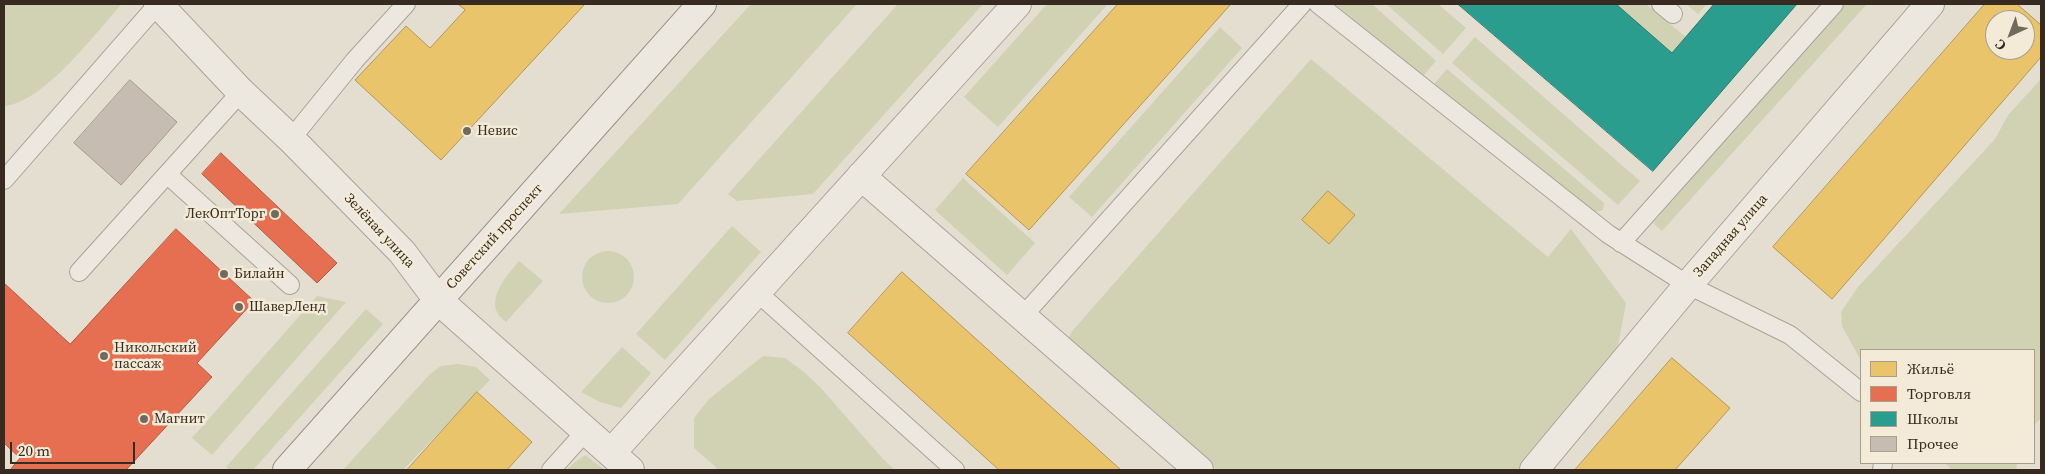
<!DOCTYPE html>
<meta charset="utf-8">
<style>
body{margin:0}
#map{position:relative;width:2045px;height:474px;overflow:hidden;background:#e3ded0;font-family:"Source Serif 4",serif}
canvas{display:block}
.frame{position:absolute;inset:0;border:5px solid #372b21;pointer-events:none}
.legend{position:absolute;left:1860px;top:349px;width:175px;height:115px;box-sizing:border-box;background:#f3ebd7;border:1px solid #a89e8e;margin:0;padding:6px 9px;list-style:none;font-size:15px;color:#372b21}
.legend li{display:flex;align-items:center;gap:10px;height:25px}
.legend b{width:25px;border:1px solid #a89e8e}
.north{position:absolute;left:1985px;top:10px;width:50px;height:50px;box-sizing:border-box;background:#f3ebd7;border:1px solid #a89e8e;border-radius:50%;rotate:223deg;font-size:14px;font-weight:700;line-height:20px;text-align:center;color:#372b21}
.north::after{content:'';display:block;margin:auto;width:18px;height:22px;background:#736a5e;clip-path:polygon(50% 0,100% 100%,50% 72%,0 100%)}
.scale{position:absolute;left:10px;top:442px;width:125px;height:22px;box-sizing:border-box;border:2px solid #372b21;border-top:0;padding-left:6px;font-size:15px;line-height:18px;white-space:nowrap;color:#372b21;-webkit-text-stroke:4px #f3ebd7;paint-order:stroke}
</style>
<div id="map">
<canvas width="2045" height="474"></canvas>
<div class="frame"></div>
<ul class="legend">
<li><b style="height:14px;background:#e9c46a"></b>Жильё</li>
<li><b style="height:14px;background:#e76f51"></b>Торговля</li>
<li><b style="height:14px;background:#2a9d8f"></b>Школы</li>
<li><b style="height:14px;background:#c6bcb1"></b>Прочее</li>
</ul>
<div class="north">С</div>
<div class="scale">20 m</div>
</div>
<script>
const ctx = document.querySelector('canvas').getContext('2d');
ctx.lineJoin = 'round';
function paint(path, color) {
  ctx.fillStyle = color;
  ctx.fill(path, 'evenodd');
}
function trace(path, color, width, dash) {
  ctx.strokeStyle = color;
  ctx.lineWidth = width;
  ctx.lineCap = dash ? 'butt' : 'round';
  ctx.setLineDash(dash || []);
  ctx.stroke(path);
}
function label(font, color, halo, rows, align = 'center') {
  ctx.font = font + ' "Source Serif 4",serif';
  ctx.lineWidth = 5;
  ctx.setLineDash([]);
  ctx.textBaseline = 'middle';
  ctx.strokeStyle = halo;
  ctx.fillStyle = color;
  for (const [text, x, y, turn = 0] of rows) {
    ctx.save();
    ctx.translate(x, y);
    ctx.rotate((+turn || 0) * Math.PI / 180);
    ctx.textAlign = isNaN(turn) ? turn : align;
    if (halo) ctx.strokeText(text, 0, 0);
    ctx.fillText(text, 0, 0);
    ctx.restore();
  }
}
paint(new Path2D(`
 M4 4H122C95 33 44 103 4 106Z
 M751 4H857L678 204 559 214Z
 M898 4H983L813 194 737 201 728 194Z
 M1047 4H1108L998 127 964 97Z
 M1335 4H1372L1436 61 1423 76Z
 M1386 4H1438L1466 28 1443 54Z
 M1616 4H1646L1686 37 1672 53Z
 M1686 4H1707L1698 14Z
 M1842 4H1867L1662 231 1653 223Z
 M1220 27 1242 48 1092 217 1069 197Z
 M1475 37 1640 181 1618 205 1452 63Z
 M1311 59 1548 257 1571 229 1626 303 1617 351 1577 403 1520 470H1217L1066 341 1074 329Z
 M1447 69 1604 203 1603 210 1592 213 1434 84Z
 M2041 79V418L2034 425V350H1861V361L1842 326 1841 312 1858 287 1995 139 2008 115Z
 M963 178 1035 243 1007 275 935 210Z
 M732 226 761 252 665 360 636 334Z
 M582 277a26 26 0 1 1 52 0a26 26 0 1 1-52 0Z
 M519 261 543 281 506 322C481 304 505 278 519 261Z
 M317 296 346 302 212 455 192 438Z
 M366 309 383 324 253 470H230L226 467Z
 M622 347 651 373 621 408 600 402 581 392Z
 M763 356 785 358 804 372 821 388 883 459 895 470H719L694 448V418L709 399Z
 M458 364 476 367 490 380 403 470H343L430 374 441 366Z
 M585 455 605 470H565Z
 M1945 463H2017L2016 470H1952Z`), '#d1d2b3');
const homes = new Path2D(`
 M458 4H585L441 160 355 80 406 26 430 48 465 10Z
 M1118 4H1231L1029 230 966 174Z
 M1985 4H2017L2041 25V57L1832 299 1773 247ZM1995 20H2025V50H1995Z
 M1328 191 1355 215 1329 244 1302 220Z
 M902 272 1121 470H999L848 333Z
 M1672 358 1730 408 1675 470H1575Z
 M477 392 532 442 507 470H407Z`);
paint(homes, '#e9c46a');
trace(homes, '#b49654', 1);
const shops = new Path2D(`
 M221 153 337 263 317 283 202 174Z
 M176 229 254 301 197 363 212 377 126 470H10L20 458 4 443V283L70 344Z`);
paint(shops, '#e76f51');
trace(shops, '#b25b43', 1);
const schools = new Path2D(`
 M1458 4H1616L1672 53 1714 4H1797L1653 171Z`);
paint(schools, '#2a9d8f');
trace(schools, '#2e7b6e', 1);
const building = new Path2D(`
 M130 80 177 122 121 185 74 143Z`);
paint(building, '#c6bcb1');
trace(building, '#a39a8f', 1);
const service = new Path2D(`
 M1318 4 1608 234 1688 285 1790 335 1861 392
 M1661 4 1673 14
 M291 139 355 60 406 4
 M168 175 290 285
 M4 180 158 4
 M1621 243 1834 4
 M79 272 241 92
 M757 292 955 470
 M1022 317 1302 4
 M551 470 586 431
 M1882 470 1883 463`);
const minor = new Path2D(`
 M158 4 241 92 291 139 402 252 438 300 630 470
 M861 176 1199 470
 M611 453 1017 4
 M1534 470 1688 285 1930 4`);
const secondary = new Path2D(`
 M287 470 702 4`);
trace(service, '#a9a398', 20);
trace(minor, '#a9a398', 30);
trace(secondary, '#989288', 30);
trace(service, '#ece8e0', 18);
trace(minor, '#ece8e0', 28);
trace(secondary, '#ece8e0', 28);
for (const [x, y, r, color] of [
 [467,131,5,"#736a5e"],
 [275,214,5,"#736a5e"],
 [224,274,5,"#736a5e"],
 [239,307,5,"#736a5e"],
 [104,356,5,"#736a5e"],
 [144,419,5,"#736a5e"]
]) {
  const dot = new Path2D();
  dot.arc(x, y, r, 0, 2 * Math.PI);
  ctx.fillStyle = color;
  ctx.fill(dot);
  trace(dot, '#f3ebd7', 2);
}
label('14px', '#372b21', '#f3ebd7', [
 ["Невис",477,131],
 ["ЛекОптТорг",265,214,"right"],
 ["Билайн",234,274],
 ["ШаверЛенд",249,307],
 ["Никольский",114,348],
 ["пассаж",114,364],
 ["Магнит",154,419]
], 'left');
label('14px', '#372b21', '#f3ebd7', [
 ["Зелёная улица",379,231,47],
 ["Западная улица",1731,236,-49],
 ["Советский проспект",495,237,-48]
]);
</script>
